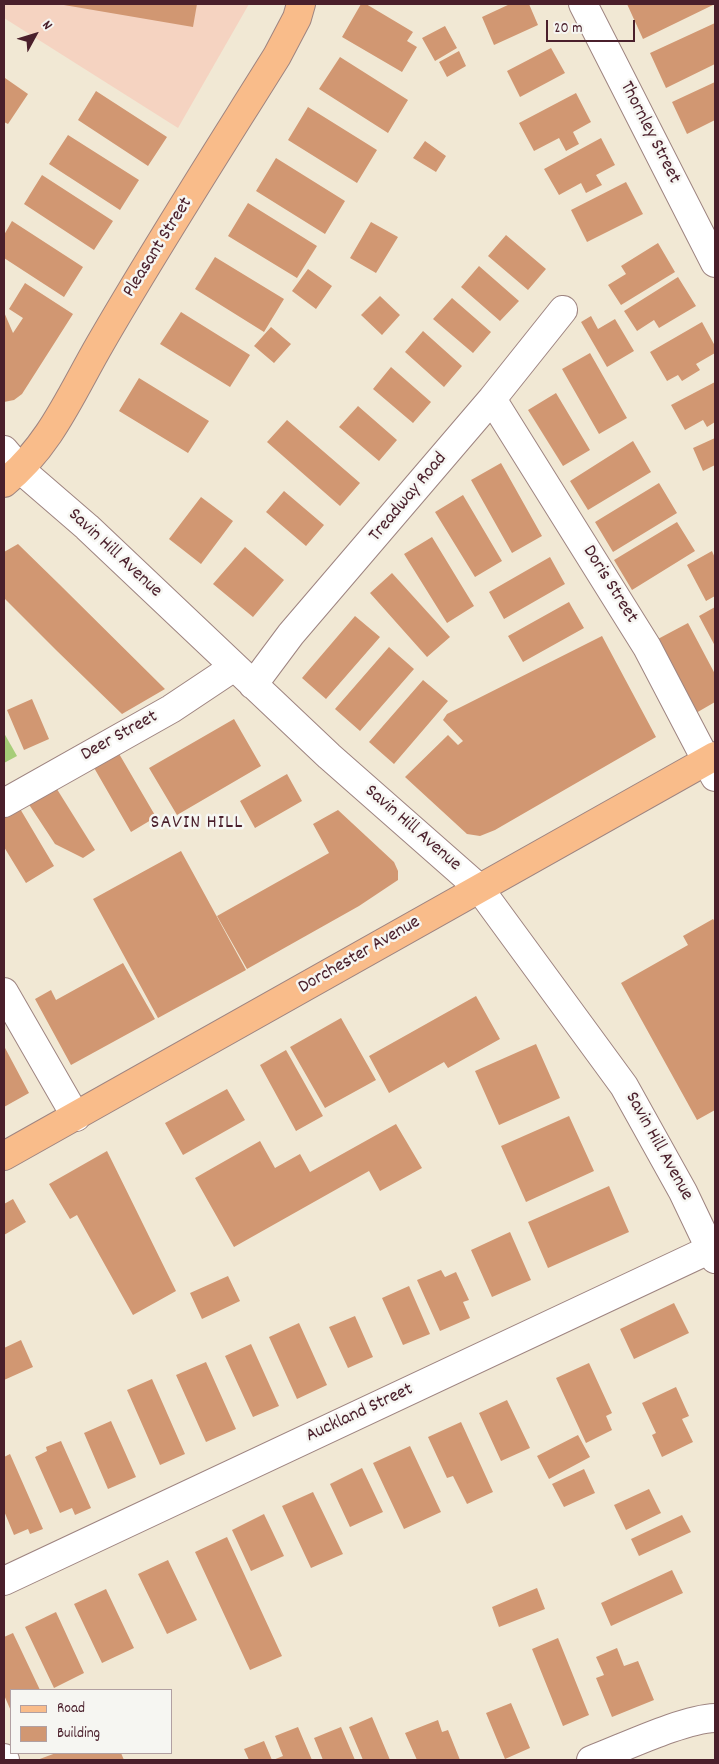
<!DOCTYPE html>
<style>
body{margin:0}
#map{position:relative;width:719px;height:1764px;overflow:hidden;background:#f1e8d4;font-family:Dekko,sans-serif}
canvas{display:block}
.frame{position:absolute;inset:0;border:5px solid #4a1f2b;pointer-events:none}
.legend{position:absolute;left:10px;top:1689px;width:162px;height:65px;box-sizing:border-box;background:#f6f6f2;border:1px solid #b1a0a2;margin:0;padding:6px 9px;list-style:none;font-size:15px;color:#4a1f2b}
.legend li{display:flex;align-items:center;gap:10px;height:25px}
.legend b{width:25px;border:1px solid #b1a0a2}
.north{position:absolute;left:10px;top:10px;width:50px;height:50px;-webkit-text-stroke:4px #f6f6f2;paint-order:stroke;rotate:51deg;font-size:14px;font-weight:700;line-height:20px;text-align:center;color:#4a1f2b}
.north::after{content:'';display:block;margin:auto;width:18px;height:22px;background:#4a1f2b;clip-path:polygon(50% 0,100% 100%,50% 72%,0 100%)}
.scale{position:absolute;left:546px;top:20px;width:89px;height:22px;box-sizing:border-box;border:2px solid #4a1f2b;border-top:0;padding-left:6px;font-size:15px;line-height:18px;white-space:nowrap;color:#4a1f2b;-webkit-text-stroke:4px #f6f6f2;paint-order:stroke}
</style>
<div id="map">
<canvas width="719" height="1764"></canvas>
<div class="frame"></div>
<ul class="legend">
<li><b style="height:6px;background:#f9bc8a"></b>Road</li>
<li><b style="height:14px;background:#d19772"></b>Building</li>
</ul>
<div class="north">N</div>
<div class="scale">20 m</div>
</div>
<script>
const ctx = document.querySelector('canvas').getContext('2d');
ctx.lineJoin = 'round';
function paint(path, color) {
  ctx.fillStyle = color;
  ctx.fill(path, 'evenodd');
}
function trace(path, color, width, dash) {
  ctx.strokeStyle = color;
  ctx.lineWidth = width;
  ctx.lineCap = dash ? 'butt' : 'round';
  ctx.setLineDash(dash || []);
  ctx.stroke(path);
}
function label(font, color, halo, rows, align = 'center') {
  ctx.font = font + ' Dekko,sans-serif';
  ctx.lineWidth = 5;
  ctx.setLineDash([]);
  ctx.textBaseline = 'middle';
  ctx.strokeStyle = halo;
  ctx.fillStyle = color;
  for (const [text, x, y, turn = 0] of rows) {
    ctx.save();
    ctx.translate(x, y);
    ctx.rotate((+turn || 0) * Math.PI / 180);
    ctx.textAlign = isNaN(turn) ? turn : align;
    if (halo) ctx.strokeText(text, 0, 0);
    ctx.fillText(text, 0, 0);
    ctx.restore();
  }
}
paint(new Path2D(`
 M4 4H249L178 128 4 18Z`), '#f5d3c1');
paint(new Path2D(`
 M4 733 17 756 4 763Z`), '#a6cd78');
paint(new Path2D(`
 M58 4H197L193 27Z
 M361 4H366L413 32 407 41 417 47 402 72 342 37Z
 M510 4H529L538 25 494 45 482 17Z
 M627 4H715L643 39Z
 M715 23V64L666 88 650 53Z
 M445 26 457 48 435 61 422 38Z
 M551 48 565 73 520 97 507 71Z
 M459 51 466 66 447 77 439 62Z
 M340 57 408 100 388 133 319 89Z
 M5 78 28 94 8 124 4 122Z
 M715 82V120L687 134 672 102Z
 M96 91 167 137 148 166 78 120Z
 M576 93 591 122 573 132 579 144 566 151 559 138 534 151 519 123Z
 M308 107 377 150 357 183 288 140Z
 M68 135 139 180 120 210 49 164Z
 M601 138 615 165 596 175 602 185 586 193 581 183 559 195 544 169Z
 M425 141 446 156 436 172 413 158Z
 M276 158 345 201 325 234 256 191Z
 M42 175 113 221 94 250 24 204Z
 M626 182 643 214 587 242 571 210Z
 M248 203 317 246 297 278 228 236Z
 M12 221 83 267 64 297 4 258V235Z
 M371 222 398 237 376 273 350 258Z
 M506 235 546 269 528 290 488 256Z
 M658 243 675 272 621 305 608 285 626 274 621 266Z
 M215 257 284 299 264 332 195 289Z
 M479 266 519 301 500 321 461 287Z
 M308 269 332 286 316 309 292 291Z
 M678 277 696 306 659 328 654 320 637 331 624 311Z
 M25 283 73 314 22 394 14 400 4 402V312L13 333 23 318 9 309Z
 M380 296 400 315 382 335 361 315Z
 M452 298 491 332 473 353 433 319Z
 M181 312 250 355 230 387 160 344Z
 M591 316 598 329 615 319 634 351 607 367 581 322Z
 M702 322 715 346V353L696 364 700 370 682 381 678 375 667 381 650 352Z
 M271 327 291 344 274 363 254 346Z
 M423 331 462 366 444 387 405 352Z
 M590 353 627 418 599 434 562 369Z
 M391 367 431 402 413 423 373 389Z
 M139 378 209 421 188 453 119 411Z
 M715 382V422L707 427 703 420 685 430 671 405Z
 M556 393 590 450 563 466 528 410Z
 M358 406 397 440 379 461 339 427Z
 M287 420 360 483 340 506 267 442Z
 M715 438V465L703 471 693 448Z
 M633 441 651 472 588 510 570 481Z
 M501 463 542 536 512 553 471 480Z
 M659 483 677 513 613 552 595 522Z
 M284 491 324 525 306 546 266 512Z
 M463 495 502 561 475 577 435 512Z
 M201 497 233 521 201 564 169 539Z
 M677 522 695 551 632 590 614 560Z
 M432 537 474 606 447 623 404 554Z
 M18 544 59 584 165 689 122 714 56 650 4 598V552Z
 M245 547 284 580 253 617 213 584Z
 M712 551 715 558V596L706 601 687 565Z
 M550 557 565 584 504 619 489 592Z
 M392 573 450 637 427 657 370 593Z
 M569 602 584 628 523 662 508 636Z
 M715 607V646L699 616Z
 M355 616 380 637 326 699 302 678Z
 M688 623 715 674V702L696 713 656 640Z
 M602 636 656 737 495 830 480 836 467 834 405 777 448 735 458 745 463 741 443 720 447 714Z
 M389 647 414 669 360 731 335 709Z
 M423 680 448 701 394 764 369 742Z
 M32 699 49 739 24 750 7 710Z
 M234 719 261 766 177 815 149 768Z
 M118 752 156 817 131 832 93 766Z
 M287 774 302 801 255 828 240 801Z
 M55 786 95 850 83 858 55 844 28 803Z
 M19 807 54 866 26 883 4 847V817Z
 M338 810 394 862 398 871V880L359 906 247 969 217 916 329 853 313 824Z
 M181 851 246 970 158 1018 93 899Z
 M713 919 715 922V1110L697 1120 621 983 688 945 683 936Z
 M123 963 155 1019 71 1065 35 999 51 990 56 1000Z
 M476 996 500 1039 448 1068 444 1062 389 1093 369 1056Z
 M341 1018 376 1080 325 1108 290 1047Z
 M536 1044 560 1098 499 1125 475 1071Z
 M4 1046 29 1093 4 1107Z
 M286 1050 323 1116 296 1131 260 1065Z
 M227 1089 245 1120 183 1155 165 1123Z
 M569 1116 594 1171 526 1202 501 1146Z
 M396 1124 422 1168 380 1191 369 1171 234 1247 195 1178 260 1141 275 1168 300 1154 310 1172Z
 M107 1151 176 1291 133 1315 77 1215 70 1219 49 1184Z
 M609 1186 629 1232 548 1268 528 1222Z
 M13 1199 26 1222 4 1235V1204Z
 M510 1232 531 1280 492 1297 471 1250Z
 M441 1270 445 1277 456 1272 469 1300 463 1302 470 1318 440 1331 417 1280Z
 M228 1276 240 1301 202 1319 190 1293Z
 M409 1286 430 1334 403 1345 382 1298Z
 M674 1303 689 1333 634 1359 620 1329Z
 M355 1316 373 1357 348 1368 329 1327Z
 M299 1323 327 1385 297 1399 269 1337Z
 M21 1340 33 1367 4 1380V1348Z
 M251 1344 279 1406 253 1417 225 1356Z
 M206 1362 236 1429 206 1442 176 1375Z
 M589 1363 612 1413 606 1416 612 1430 586 1443 556 1378Z
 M152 1379 185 1454 160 1465 127 1390Z
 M676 1387 689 1416 682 1419 693 1442 662 1457 652 1435 656 1433 642 1403Z
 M507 1400 530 1448 501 1461 479 1413Z
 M111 1421 136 1477 108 1489 84 1433Z
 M461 1422 493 1492 467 1504 453 1476 447 1478 428 1437Z
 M578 1435 590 1457 549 1479 537 1456Z
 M61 1441 91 1508 75 1515 72 1508 60 1513 35 1457 47 1451 46 1447Z
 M410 1446 441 1512 404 1529 373 1463Z
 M10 1454 43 1529 30 1534 28 1529 14 1535 4 1511V1457Z
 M362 1468 383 1512 350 1527 330 1484Z
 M584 1469 595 1493 564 1507 552 1484Z
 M649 1489 661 1513 626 1530 614 1505Z
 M313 1492 343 1554 311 1568 282 1506Z
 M264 1514 284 1556 251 1571 232 1530Z
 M682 1515 691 1532 639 1556 631 1539Z
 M227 1537 282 1656 250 1670 195 1552Z
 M168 1560 197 1620 167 1634 138 1574Z
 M672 1570 683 1593 611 1626 601 1603Z
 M537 1588 545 1609 499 1627 492 1607Z
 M106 1589 134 1648 102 1663 74 1604Z
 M56 1612 84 1673 54 1688 25 1627Z
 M13 1633 40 1690H11V1711L4 1695V1637Z
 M558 1638 589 1715 563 1726 532 1649Z
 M617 1648 624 1666 638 1661 654 1700 612 1717 596 1678 604 1675 596 1657Z
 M511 1703 530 1748 505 1759 486 1713Z
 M372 1717 390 1760H363L349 1727Z
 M438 1720 442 1732 448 1730 460 1760H417L405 1733Z
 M298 1727 312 1760H273L283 1756 275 1736Z
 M341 1727 355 1760H323L314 1738Z
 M264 1741 272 1760H249L244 1749Z
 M56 1753H121L124 1760H37Z`), '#d19772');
const minor = new Path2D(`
 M583 4 715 263
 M492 399 647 647 715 777
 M4 450 21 470 87 527 329 756 479 888 624 1086 683 1192 715 1259
 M253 685 291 634 492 399 563 310
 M4 803 171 709 234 667
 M4 992 76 1117
 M4 1581 715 1247
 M4 1758 5 1760
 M591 1760C623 1748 683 1719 715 1718`);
const major = new Path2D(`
 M4 483C50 446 71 394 100 344 156 247 217 152 277 56L297 18 301 4
 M4 1156 715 756`);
trace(minor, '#9e8480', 30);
trace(major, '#9e8480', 30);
trace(minor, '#fff', 28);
trace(major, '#f9bc8a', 28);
label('19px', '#4a1f2b', '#f6f6f2', [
 ["Thornley Street",649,133,63],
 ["Pleasant Street",159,248,-58],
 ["Treadway Road",409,498,-50],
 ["Savin Hill Avenue",114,554,43],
 ["Doris Street",609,585,58],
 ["Deer Street",120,737,-29],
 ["Savin Hill Avenue",412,829,41],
 ["Dorchester Avenue",360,956,-30],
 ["Savin Hill Avenue",658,1147,61],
 ["Auckland Street",360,1414,-25]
]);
ctx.letterSpacing = '1px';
label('20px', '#4a1f2b', '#f6f6f2', [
 ["SAVIN HILL",197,824]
]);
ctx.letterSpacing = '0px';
</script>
